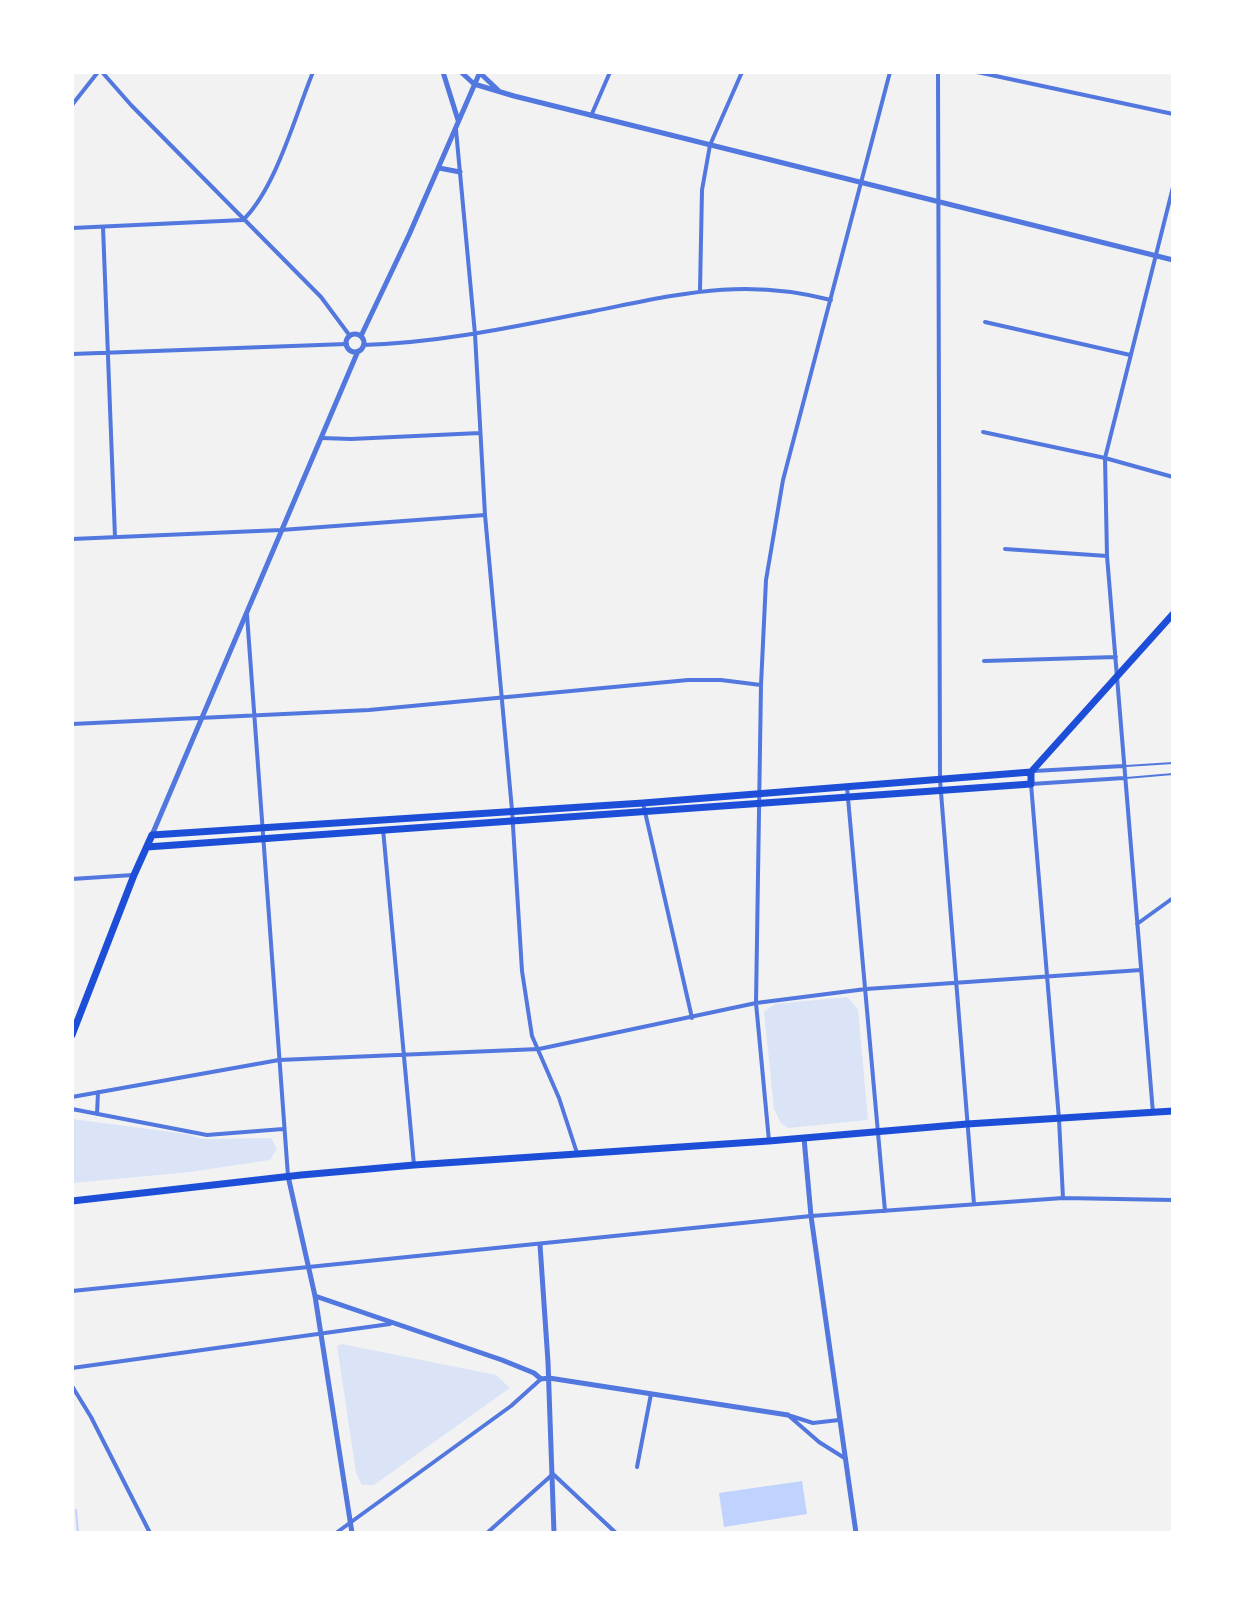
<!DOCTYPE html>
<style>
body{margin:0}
#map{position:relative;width:1245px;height:1605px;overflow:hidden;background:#f2f2f2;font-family:Raleway,sans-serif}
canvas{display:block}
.frame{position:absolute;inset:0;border:74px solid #fff;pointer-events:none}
</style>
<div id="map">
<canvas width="1245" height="1605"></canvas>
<div class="frame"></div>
</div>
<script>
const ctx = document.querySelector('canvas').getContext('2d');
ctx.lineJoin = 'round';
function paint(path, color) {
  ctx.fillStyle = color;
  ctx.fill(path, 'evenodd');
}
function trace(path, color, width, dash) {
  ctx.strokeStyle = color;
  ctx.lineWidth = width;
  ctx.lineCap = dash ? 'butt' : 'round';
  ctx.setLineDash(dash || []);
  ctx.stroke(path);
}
paint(new Path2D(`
 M847 997 858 1009 868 1120 788 1128 781 1123 774 1109 764 1012 775 1004Z
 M72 1119 187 1134 203 1139 271 1138 277 1149 270 1160 190 1172 73 1183Z
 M342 1344 496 1375 510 1388 374 1485H362L356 1473 337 1346Z`), '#dbe4f7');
paint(new Path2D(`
 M802 1481 807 1514 724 1527 719 1493Z`), '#bfd3fe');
trace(new Path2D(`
 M76 1510 78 1533`), '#bfd3fe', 2);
trace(new Path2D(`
 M1126 766 1173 763
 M1126 778 1173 774`), '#5277de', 2);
trace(new Path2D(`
 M102 72 131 105 321 297 350 336
 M938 72 940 780 974 1204
 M977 72 1173 114
 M72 105 98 72
 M591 116 610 72
 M456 130 475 334 485 515 512 810 522 971 532 1036 559 1098 577 1153
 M243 220C276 188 295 116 313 72
 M103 227 115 537
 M72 228 243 220
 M700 290 702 190 710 145 742 72
 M985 322 1130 355
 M363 345C441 343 518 326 594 311 680 294 744 277 831 300
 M72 354 347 344
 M983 432 1105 458 1173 477
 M321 438 351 439 480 433
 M72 539 281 530 485 515
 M1005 549 1107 556
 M247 615 288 1176
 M984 661 1116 657
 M72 724 369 710 688 680H721L761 685
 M1034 771 1123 766
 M847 787 885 1211
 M643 803 692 1018
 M383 829 414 1165
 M72 879 133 875
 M1137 924 1173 898
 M72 1097 279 1060 539 1049 756 1003 866 989 1141 970
 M72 1109 207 1135 283 1129
 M1153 1113 1107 556 1105 458 1173 187
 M97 1114 98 1092
 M769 1141 756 1003 761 685 766 580 783 480 890 72
 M1063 1198 1059 1119 1031 784 1124 778
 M72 1291 811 1216 1063 1198 1173 1200
 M72 1368 390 1324
 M72 1386 91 1417 150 1533
 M788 1415 819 1442 846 1459
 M791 1416 813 1423 839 1420
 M637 1467 651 1394
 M336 1533 511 1406 541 1379
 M487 1533 553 1474 616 1533`), '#5277de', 4);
trace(new Path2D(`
 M443 72 458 120
 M461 72 474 84 514 96 1173 260
 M480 73 499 91
 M439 168 460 172
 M346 343a9 9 0 1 1 18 0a9 9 0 1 1-18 0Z
 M361 336 409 235 480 72
 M152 835 358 351
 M804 1138 811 1216 856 1533
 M288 1176 315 1296 352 1533
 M540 1245 548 1362 554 1533
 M315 1296 502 1360 534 1373 541 1379 549 1378 788 1415`), '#5277de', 5);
trace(new Path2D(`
 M1031 772 1173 614
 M147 847 1031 784V772
 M72 1035 134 875 152 835 643 803 1031 772`), '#1d4ed8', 7);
trace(new Path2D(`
 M72 1201 301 1175 414 1165 769 1141 967 1124 1173 1111`), '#1d4ed8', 7);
</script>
